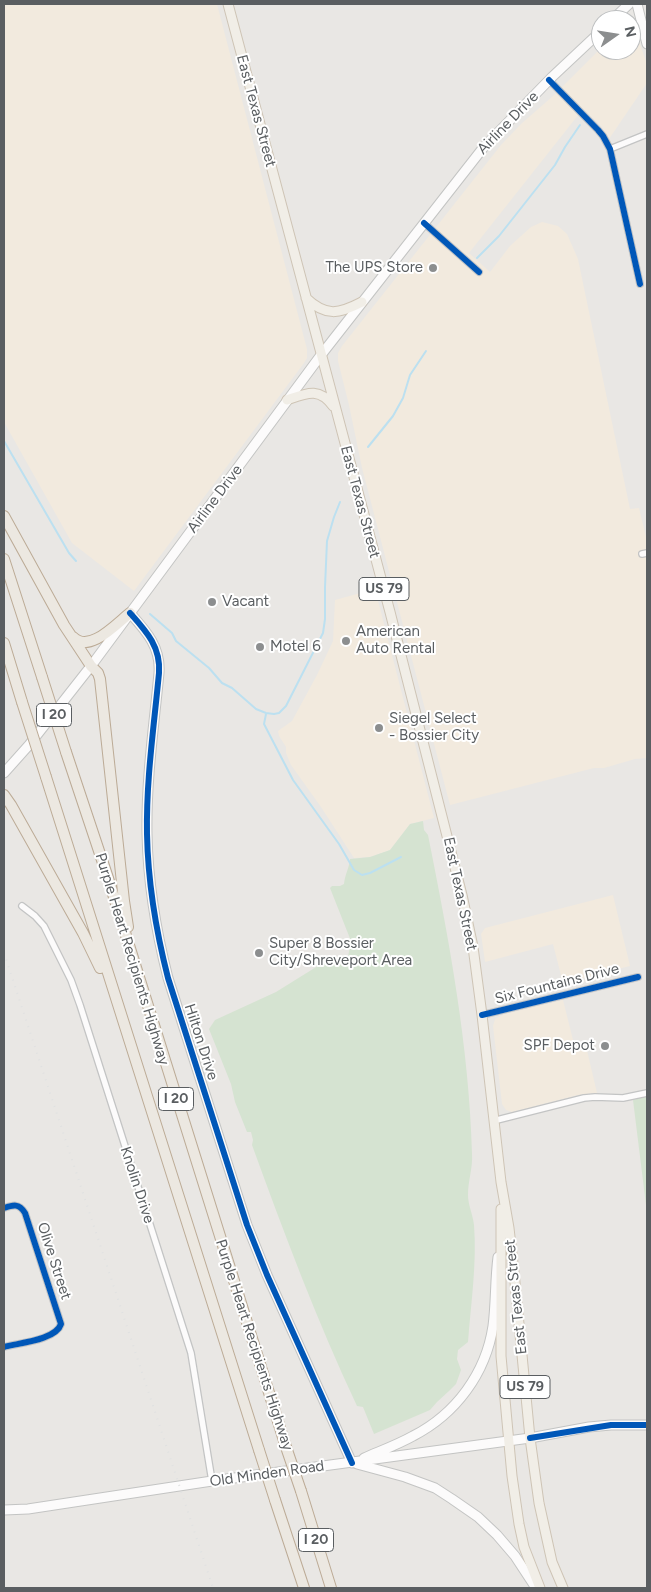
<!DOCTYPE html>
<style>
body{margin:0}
#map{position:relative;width:651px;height:1592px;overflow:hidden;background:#e9e7e4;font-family:Figtree,sans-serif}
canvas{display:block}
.frame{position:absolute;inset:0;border:5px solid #5a5e61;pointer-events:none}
.north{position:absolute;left:591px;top:10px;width:50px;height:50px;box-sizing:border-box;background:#fff;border:1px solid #bdbfc0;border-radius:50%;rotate:77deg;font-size:14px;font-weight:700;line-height:20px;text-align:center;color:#5a5e61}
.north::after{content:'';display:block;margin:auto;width:18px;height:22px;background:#8c8e8f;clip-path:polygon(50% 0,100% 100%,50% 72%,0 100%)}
</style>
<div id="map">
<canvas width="651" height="1592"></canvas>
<div class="frame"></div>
<div class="north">N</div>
</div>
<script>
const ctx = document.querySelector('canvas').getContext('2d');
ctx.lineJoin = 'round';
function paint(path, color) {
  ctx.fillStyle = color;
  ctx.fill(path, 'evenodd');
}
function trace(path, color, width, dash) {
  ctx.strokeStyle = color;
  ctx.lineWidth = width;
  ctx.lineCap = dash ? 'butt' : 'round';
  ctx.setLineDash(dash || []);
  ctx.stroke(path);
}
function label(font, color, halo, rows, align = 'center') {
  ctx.font = font + ' Figtree,sans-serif';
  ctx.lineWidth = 4;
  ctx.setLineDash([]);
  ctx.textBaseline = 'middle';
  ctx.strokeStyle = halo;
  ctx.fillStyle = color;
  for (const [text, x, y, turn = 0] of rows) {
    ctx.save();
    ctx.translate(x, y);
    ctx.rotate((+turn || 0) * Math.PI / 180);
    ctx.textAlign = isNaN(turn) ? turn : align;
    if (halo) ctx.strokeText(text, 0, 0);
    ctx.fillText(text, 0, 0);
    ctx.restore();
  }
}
paint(new Path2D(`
 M4 4H217L307 349V358L304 363 134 591 72 543 4 422Z
 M631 30 637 36 647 64V83L609 139 602 127 583 109 469 253 490 272 510 246 531 227 542 222 558 226 567 234 578 259 630 509 639 508 647 541V758L635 759 604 768H594L450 805 362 468 349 405 338 361V353L342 346 501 145 521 124 553 96 601 48V50H631Z
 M375 589 434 818 410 824 390 850 370 857 354 858 321 807 291 765 286 753V747L279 736 278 731 292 721 317 675 333 641 335 600Z
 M613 895 630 966 563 983 553 944 485 962 481 934 485 928Z
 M563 1000 574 1044 585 1042 597 1093 578 1095 512 1112 506 1110 502 1104 493 1026 495 1019 505 1014Z`), '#f2eade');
paint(new Path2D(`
 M423 821 424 830 428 835C449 940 469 1046 472 1154 473 1167 468 1181 468 1195 468 1205 473 1215 474 1225 477 1263 471 1303 468 1342L458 1350 457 1359 461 1370 456 1384 449 1391 437 1402 430 1410 374 1434 363 1407 357 1406C317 1321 284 1233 252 1145L253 1140 251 1132H247L235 1102 231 1084 209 1029 215 1020 276 992 329 959 348 957 351 941 330 888 332 886H340L344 884C345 874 349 869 350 859L370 857 390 850 410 824Z
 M647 1096V1213L633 1100Z`), '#d5e3d1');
trace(new Path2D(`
 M477 258 499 236 555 165 565 147 580 125
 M4 441 69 553 76 561
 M368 447 393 416 403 398 410 375 426 351
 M150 614 172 633 176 641 209 668 222 683 232 688 256 709 266 713 274 714 279 713 286 706 323 633 325 619V587L327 541 334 517 340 502
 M266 714 264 724 293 780 339 844 354 870 362 875 370 873 401 857`), '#bce0f0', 2);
const street = new Path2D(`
 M549 80 598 130 603 136 610 149 640 284
 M610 149 647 134
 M424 223 479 272
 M642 554 647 553
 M22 906 35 916 44 926 71 980 80 1005 191 1353 212 1481
 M482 1015 638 977
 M493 1121 584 1098 595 1097 623 1098 647 1093
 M4 1208C13 1205 19 1203 25 1213L61 1324C56 1340 19 1343 4 1347`);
const secondary = new Path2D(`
 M637 4 647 44
 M612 20 629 4
 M130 613C146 631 161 647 159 673 154 726 146 780 147 834 148 883 156 931 168 978L247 1225 267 1275 352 1463
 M4 773 29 745 91 666 321 355 483 148 552 77 601 31
 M364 1458C380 1451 397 1445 413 1436 456 1414 486 1373 493 1326 496 1303 495 1280 498 1257
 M357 1464 405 1477 435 1488 452 1499 478 1517 497 1535 515 1556 536 1588
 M4 1510 28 1509 212 1481 530 1438 589 1427 611 1425H647`);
const primary = new Path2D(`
 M228 4 390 612 462 895 473 947 482 1015 501 1182 509 1228 514 1272 530 1438 539 1503 552 1562 563 1588
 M306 298C326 317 339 314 362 302
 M287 400C307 393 319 387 333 406
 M501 1209V1356L512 1476 519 1524 524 1547 540 1588`);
const highway = new Path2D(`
 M4 516 64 625 91 666 98 673 100 679 124 901 128 927
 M4 559 42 677
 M73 637C89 654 116 624 130 613
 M4 643 22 702
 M66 752 108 878 286 1447
 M46 777 259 1450
 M4 795 11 805 83 933 100 968
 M301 1491 331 1588
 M275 1500 304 1588`);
trace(street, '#c3c4c4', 8);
trace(secondary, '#c3c4c3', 11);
trace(primary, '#cec4b5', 11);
trace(highway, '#bcab96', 12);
trace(street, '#fcfbfb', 5.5);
trace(secondary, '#fcfbfb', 9);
trace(primary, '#f1eee7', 9);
trace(highway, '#ece8e1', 10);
trace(new Path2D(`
 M4 953 213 1588`), '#e0e1e1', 2, [1, 6]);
const highwayBridge = new Path2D(`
 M42 677 66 752
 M22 702 46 777
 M286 1447 301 1491
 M259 1450 275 1500`);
trace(highwayBridge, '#bcab96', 12, []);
trace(highwayBridge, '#ece8e1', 10);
trace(new Path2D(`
 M549 80 598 130 603 136 610 149 640 284
 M424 223 479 272
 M130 613C146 631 161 647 159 673 154 726 146 780 147 834 148 883 156 931 168 978L247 1225 267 1275 352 1463
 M482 1015 638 977
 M4 1208C13 1205 19 1203 25 1213L61 1324C56 1340 19 1343 4 1347
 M530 1438 611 1425H647`), '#0057b8', 6);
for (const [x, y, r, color] of [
 [433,268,5,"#8c8e8f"],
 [212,602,5,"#8c8e8f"],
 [346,641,5,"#8c8e8f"],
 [260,647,5,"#8c8e8f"],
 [379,728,5,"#8c8e8f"],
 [259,953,5,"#8c8e8f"],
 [605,1046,5,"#8c8e8f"]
]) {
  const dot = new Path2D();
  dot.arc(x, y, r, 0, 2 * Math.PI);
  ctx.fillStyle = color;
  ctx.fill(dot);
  trace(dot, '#fff', 2);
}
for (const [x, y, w] of [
 [384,589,50],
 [54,715,35],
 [176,1099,35],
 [525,1387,50],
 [316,1540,35]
]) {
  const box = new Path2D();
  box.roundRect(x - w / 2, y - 11.5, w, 23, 4);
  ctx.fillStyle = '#fff';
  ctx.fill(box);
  trace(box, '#5a5e61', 1);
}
label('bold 14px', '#5a5e61', null, [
 ["US 79",384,589],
 ["I 20",54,715],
 ["I 20",176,1099],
 ["US 79",525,1387],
 ["I 20",316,1540]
]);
label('15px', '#5a5e61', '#fff', [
 ["East Texas Street",256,111,75],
 ["Airline Drive",508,123,-46],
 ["Airline Drive",215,499,-53],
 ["East Texas Street",360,502,75],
 ["East Texas Street",460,894,78],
 ["Purple Heart Recipients Highway",132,959,73],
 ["Six Fountains Drive",557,984,-14],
 ["Hilton Drive",201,1042,72],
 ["Knolin Drive",137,1185,72],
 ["Olive Street",54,1261,72],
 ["East Texas Street",516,1297,-96],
 ["Purple Heart Recipients Highway",254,1345,72],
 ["Old Minden Road",267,1474,-8]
]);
label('15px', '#5a5e61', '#fff', [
 ["The UPS Store",423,268,"right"],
 ["Vacant",222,602],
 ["American",356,632],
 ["Auto Rental",356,649],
 ["Motel 6",270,647],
 ["Siegel Select",389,719],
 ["- Bossier City",389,736],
 ["Super 8 Bossier",269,944],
 ["City/Shreveport Area",269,961],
 ["SPF Depot",595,1046,"right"]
], 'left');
</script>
